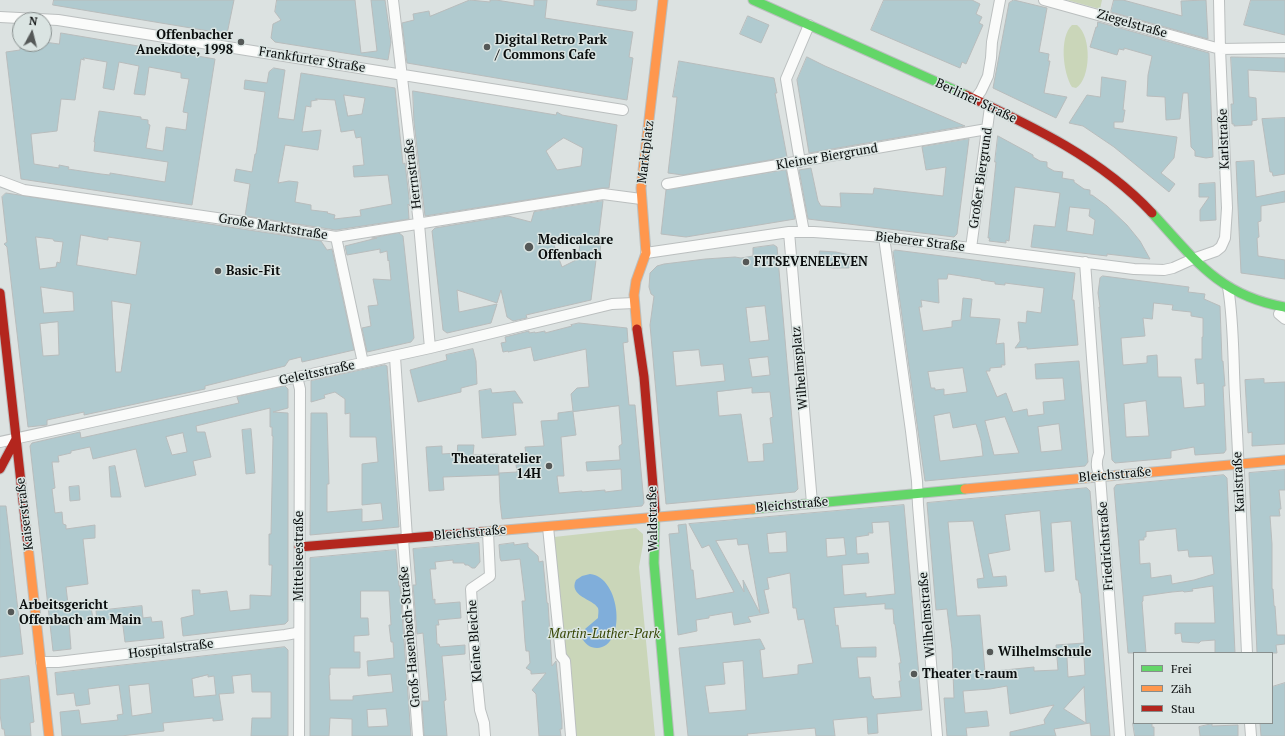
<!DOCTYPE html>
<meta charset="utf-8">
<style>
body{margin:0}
#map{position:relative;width:1285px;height:736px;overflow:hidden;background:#dce2e1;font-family:"PT Serif",serif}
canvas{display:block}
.legend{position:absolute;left:1133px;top:652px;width:140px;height:72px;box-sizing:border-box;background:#dae4e2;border:1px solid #878e8d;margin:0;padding:5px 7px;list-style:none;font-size:12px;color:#0a0d0d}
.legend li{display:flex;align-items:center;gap:8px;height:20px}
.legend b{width:20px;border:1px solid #878e8d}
.north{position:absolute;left:12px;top:12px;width:40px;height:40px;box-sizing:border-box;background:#dae4e2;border:1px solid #878e8d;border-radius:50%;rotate:7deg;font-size:11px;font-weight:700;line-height:16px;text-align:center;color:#0a0d0d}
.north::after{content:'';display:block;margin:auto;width:14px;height:18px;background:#545857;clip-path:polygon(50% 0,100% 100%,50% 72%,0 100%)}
</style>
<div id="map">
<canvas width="1285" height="736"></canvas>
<ul class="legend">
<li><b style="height:5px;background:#63d668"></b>Frei</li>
<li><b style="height:5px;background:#ff974d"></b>Zäh</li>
<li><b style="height:5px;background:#b3261e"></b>Stau</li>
</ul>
<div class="north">N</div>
</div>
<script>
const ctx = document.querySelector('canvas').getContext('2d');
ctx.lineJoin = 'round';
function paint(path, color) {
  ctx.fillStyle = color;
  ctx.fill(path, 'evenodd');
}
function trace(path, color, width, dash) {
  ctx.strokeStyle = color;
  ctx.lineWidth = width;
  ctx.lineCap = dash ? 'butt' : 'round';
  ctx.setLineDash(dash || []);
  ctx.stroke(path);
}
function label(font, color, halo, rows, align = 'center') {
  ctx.font = font + ' "PT Serif",serif';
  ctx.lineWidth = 3;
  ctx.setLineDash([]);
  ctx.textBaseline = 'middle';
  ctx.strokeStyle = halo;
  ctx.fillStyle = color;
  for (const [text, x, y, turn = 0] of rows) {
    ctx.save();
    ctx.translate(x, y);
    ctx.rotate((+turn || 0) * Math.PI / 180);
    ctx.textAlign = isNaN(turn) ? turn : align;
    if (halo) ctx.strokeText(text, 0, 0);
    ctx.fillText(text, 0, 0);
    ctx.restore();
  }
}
paint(new Path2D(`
 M1067 0H1102L1100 9Z
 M1072 25H1077C1092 36 1091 79 1076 88L1072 87C1063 73 1059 37 1072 25Z
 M636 528 643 534V544L639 567 655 736H573L571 663 564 654 554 537Z`), '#cad6b9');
paint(new Path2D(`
 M590 574C621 577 627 647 597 648 590 648 585 644 582 638L585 629 598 618C598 614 599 611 598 608 593 599 568 596 576 580L582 576Z`), '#80aeda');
const building = new Path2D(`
 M54 0H234L227 34 53 5Z
 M277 0H355L361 53 377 51 371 0H385L391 42 388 60 275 42 271 38 273 24 281 20 275 12Z
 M470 0 490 2V0H496L534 6V0H547L545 18 633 32 629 57 633 58 627 100 407 63 402 23 414 20 413 14 429 11 430 16Z
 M598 0H637L636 10 632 11 597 5Z
 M884 0H972L980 4 976 14 982 17 979 23 983 25 966 64 962 62 960 68 871 30Z
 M1014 0 1047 8 1039 52 1049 54 1048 61H1050L1044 93 1067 97 1056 118 993 88 1009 3Z
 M1114 0H1123L1182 16 1181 1 1206 0 1208 39 1111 12Z
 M1251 0H1285V35L1244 25Z
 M748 16 769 25 761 43 740 34Z
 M1098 22 1209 53 1213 157 1206 158 1195 156V151L1191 147 1188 93H1183L1180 119 1166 120 1165 97 1147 96 1148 75 1152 56 1124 48V50L1119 49 1117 55 1090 47 1096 27H1097Z
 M61 33 215 59 192 205 21 179 6 52 20 50V44H44V42L59 44ZM84 58 107 62 103 88 114 90 119 62 139 66 134 94 145 95 149 67 181 73V78L189 79 183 112 188 113 186 130 166 127 163 151 146 148 150 125 148 124V120L141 119V117L99 111 94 142H95L94 151 168 162 165 182 110 173V175L101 174 68 169 69 167 59 165V168L34 164 31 134 57 131 61 99 75 100 81 59 84 60Z
 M807 57 825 66 965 126 809 153 797 80Z
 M1231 57 1285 58V72L1248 70 1249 97 1256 98 1257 120 1252 121V125L1234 126V124H1232L1231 104H1233Z
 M679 61 774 78 777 93H775L787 157 683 175 668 173 677 97H673Z
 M274 68 285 70 278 118 294 120 301 73 395 88 403 164 405 163 410 206 408 204 409 219 336 230 245 216 250 184 234 181 236 169 252 172 255 154H256L265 92 244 89 245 80 267 83 269 72ZM344 95 365 98 362 114 348 116ZM316 99 335 100 341 132 354 130 356 138 361 137 364 165 353 166 354 177 388 175 392 204 360 210 361 216 334 219 335 215 327 213 328 212 311 210V205L295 202 298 182 289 181 278 183 285 145 318 150 321 130 302 132 306 106 311 107V101L317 100Z
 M1102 77 1126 81 1123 110H1125L1123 122H1114V128L1177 137 1174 158 1161 173 1175 184 1169 192 1114 147 1083 126 1069 123 1087 95 1100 97Z
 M413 91 556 115 557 112 562 115 617 125 609 188H602L425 216 414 122ZM564 138 583 148 581 166 557 170 546 151 556 143Z
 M1285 118V174L1273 176 1272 172H1270L1262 119Z
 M998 136 1033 155V157L1040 161 1047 162V167L1054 171 1063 172 1062 178 1074 180V182L1084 189 1090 190V195H1092L1107 206 1127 225 1140 241 1150 259 1107 254V256L1031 247 1034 225 1055 227 1060 193 1015 187 1009 241 1006 240V243L989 241 990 238H988L996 162H995ZM1070 207 1090 209 1089 216 1095 220 1093 235 1067 231Z
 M969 139 957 234 954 237 808 219 799 170 811 168 818 201 821 206 841 207 840 193 873 194 874 188 943 196 946 167 926 170 922 147Z
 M1254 161 1256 197 1285 191V202L1261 206V221L1258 222 1259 237 1257 238 1258 256 1285 260V279L1241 273 1236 162Z
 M786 170 795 219 686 237 661 234 666 190Z
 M1215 183 1216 220 1200 221V210L1209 197H1199V184Z
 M6 193 321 241 327 250 332 249 354 350 302 362 301 357 289 360 285 366 205 386V389L84 415V412L47 420V425L28 427 7 247 4 244 7 242 2 197ZM81 235 108 240V237L141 242 136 275 77 265ZM36 237 53 239 54 241 63 242 60 263 57 262 56 267 40 269ZM41 287 73 292 74 311 44 313ZM112 301 131 304 121 372H116ZM58 322 59 355 43 356 40 324Z
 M603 201 598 242H601L600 252H597L591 300 526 315 527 318 513 321 507 317 501 290 497 303 457 290 459 312 497 304 491 323 447 333 443 330 432 231 435 228 508 216 531 222 534 212ZM581 236 578 259 562 267 554 245Z
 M399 233 403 236 414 338 411 342 367 352 362 328 371 326 368 306 378 305 373 279 391 280 389 260 388 261 387 251 380 253V249L347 255 345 246 377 238H372Z
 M774 245 777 247 798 489 795 492 666 504 650 325 654 296 651 294 649 287 650 273 657 266 664 264 705 259 735 257 741 258 753 256V248ZM765 306 769 340 750 342 746 308ZM699 350 701 366 723 364 725 381 676 386 673 352ZM768 357 770 375 752 377 749 359ZM752 388V393L770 392 773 417 770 418 773 443 763 444 764 461 748 462 741 414 719 416 717 392Z
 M895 250 1075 273 1072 300H1074L1078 345 1027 349V347L1015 348 1020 341 1018 322 1026 323 1027 311 1041 313 1044 288 1005 283V285L995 284V282L981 280V279L948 274 947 279H938L939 303 921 300 922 307H919L923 331 952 327V321L961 320 963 298 972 299 970 317 1000 319 996 344 1004 343 1005 365H1001L1002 367 990 368V371H986L997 397 1006 393 1013 412 1027 409 1028 416 1044 414 1043 402 1065 400 1063 378 1036 379 1035 364 1079 361 1088 462 1085 466 925 481 893 252ZM963 368 967 392 944 395V389L935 390V388H931L928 372ZM950 413 953 428 976 424 981 441 983 456 940 461 934 416ZM1005 417 1019 453 994 455 985 421ZM1059 424 1062 450 1041 452 1038 427Z
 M820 251 836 252 850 255 849 268H833L818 265Z
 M1103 276 1189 287 1188 292 1205 294 1204 299 1220 306 1222 361H1223L1225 386H1223L1226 450 1224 453 1195 455 1194 447 1171 451V458L1115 463 1112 460 1099 307H1100L1098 293 1100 278ZM1154 303 1173 305 1172 310 1191 312V316L1203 318V337H1202V359H1195L1197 384 1204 383 1205 406 1184 408 1181 377H1158L1157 355 1147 356V363L1123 365 1121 338 1145 336 1143 318 1152 319ZM1146 401 1149 436 1126 437 1124 404Z
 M579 323 627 328 628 342 623 343 629 405H635L644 503 642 506 502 519 500 502 499 473 517 472 516 465 527 464 525 447 544 446 541 421 558 420V413L573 411 571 394 577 388 589 387 586 349 534 361 531 347 508 352V351L503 352 501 343 506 342 505 337 529 331V333L535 332V333L545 331V333L572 326 571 325ZM619 406 622 444 619 446 620 460 586 462 587 471 621 469 622 490 605 492V490L582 492V491L559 493 557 476H564L561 437 576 435 573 412Z
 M473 349 476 361 477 384 461 388V392L418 402 410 370 447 360 446 355Z
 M385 365 387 366 399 527 310 535 311 413H327L329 484H327V512L362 509V522L383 520 381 503 362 505V464L378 462 376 437H350V413L345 414V399L335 392 324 395 325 398 311 402V381Z
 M1264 379V383L1285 382V444L1252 446V432L1248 433 1245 380Z
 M285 386 288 389V408L273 412 288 413V621L285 624 183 636 181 618 194 615 192 590H200V594L227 591 230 611 250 609V595L271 596 272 565H269V534H271L273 436H272V427H270V408L196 426 197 432H205L211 457 193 461 196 475 145 487 136 449 93 459 90 447 71 451V453L58 456 59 462H52L55 488 52 489 55 513 62 512 63 524 66 525V529L95 525V538L83 539 88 584 66 587 68 604 90 601 93 619 69 622 71 649 53 651 30 446 32 443 80 432 81 438 189 414 239 403 237 397ZM183 433 187 452 172 455 166 437Z
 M491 389 492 393 515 391 523 403H513L516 435 482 438 479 391Z
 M251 429 255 473 246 474 242 430Z
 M458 445H474L473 455 498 454 499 475 443 477 444 490 429 491 426 447 442 446V454L457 453Z
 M115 466 121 497H111L109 467Z
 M1285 470V490H1279L1281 509H1279L1280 516H1270L1272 544V589H1273L1274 606H1275L1277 635H1285V644L1276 645 1277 653H1257L1249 473Z
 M1224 475 1227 478 1235 653H1215V640L1201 641 1199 643 1182 642 1181 633 1175 634V623H1215L1213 586 1192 589 1193 591 1184 592 1183 591 1172 592 1143 596V601L1142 602 1146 653H1128L1114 488 1116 485ZM1176 529 1178 551 1188 550 1189 557 1212 556 1214 574 1194 580 1172 584 1171 575 1151 578 1150 563 1140 564 1139 540H1144V537H1146V532Z
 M79 486 80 500 70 501 69 487Z
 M1087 488 1090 491 1110 736H1091L1090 723 1054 729 1056 736H1010V732L1045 724 1044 720 1054 705 1010 714 1007 686 990 689 963 691 965 713 987 711 989 726 966 728 967 736H947L944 698H954L952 649 947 609 936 610 927 503ZM1040 511 1045 572 1054 571 1051 523 1071 521 1076 580H1078L1080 593H1081L1084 643 1056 645 1058 670 1034 671V667L985 672 980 615 957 616 948 522 973 521 984 578 977 579 978 588 1007 586 1006 576 993 577 988 554 1010 550 1005 515ZM1084 657 1085 675 1068 677 1067 658ZM1084 687 1086 723 1064 709Z
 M904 505 922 710 877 714 878 733 868 734 867 717 833 720 835 736H816L815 728 747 734 748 736H688L679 648 760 639 765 649 760 650 763 678 798 674V665L813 663 804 619 798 620 796 608H793L790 573 767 578 769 589 764 590 769 613 748 617 751 622 734 625 732 612 709 616V618L696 620 697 631 678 635 669 534 679 533 678 525 686 524 691 570H693L696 599 734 592 709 545 702 548 689 524ZM889 522 895 594 866 597V593L844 595 842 565 869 563 868 553 857 554 856 537 869 535 868 533H873L872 523ZM786 532 787 552 769 553 767 534ZM844 538 846 555 827 557 826 539ZM737 539 738 545 748 544 760 613 743 580 744 592 716 541ZM885 604V609H893L894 624H895L901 663H899L901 681H899L901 697 874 699 873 696H872L870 677 859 678 857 657H876V647L841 648 838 625 836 626 834 608ZM743 661 746 710 709 713 705 686 725 684 723 663Z
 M0 506H6L23 654 0 657Z
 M479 543 480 562 475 568H472L468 565H465L464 563H453V560L435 562 436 569H430L433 600 435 599V604L460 602 461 618 438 620 439 625H436L437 644H439L440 647 465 645V654L442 656 446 700 444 701 447 736H424L422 701H429L423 633 417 634 413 585H416L413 549Z
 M514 543V545L528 543V547L538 556 539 562 543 561 547 603H548L552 666 556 661 562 721V729H560L561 736H539L536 694 532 690 546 673 531 674V671L526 668 530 663 529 651H526L525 642 522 601H525V599L520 559 501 561 500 558 499 545Z
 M396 550 399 586H400L411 736H352V719L330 718 329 736H310V558ZM361 591H389L391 625H389L391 642H393L394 658 367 661 368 676 391 674 393 692 353 696V700H330L329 675H330V668H360V652H354V636L369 635 368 618H361ZM386 709 388 726 368 727 367 710Z
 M142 606 143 618 151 617 152 622 162 621 164 638 125 642 122 618 97 621 96 611Z
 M285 647 288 650V736H251L252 718H271V692H252L251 674 232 676 234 693 219 694 223 720 213 721V718L163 723 164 731 121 736H62L60 712 79 710 81 724 118 720 117 715 123 714 119 685 88 689 90 704 76 706 74 693 57 695 55 673ZM208 675V677L214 676 216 695 194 697 192 679ZM149 684 152 713 132 716 129 686Z
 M29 676 34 722 30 723 31 736H5L4 729H2L0 714V680Z
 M1285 683V736H1261L1260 723H1272V687Z
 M1133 723H1152V727H1154V736H1135Z
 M1212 724V726L1238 725V736H1200L1199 727Z`);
paint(building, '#b0cacf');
trace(building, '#b8bcbc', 1);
const street = new Path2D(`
 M393 0 419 224 430 348
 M1044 0 1220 49 1285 48
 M0 17 58 20 623 110
 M975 99 981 91 988 76 991 58 992 42 1000 0
 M800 162 786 79 809 25
 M791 163 804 232
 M0 181 24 190 244 222 336 237 603 194 641 199
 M667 184 987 129
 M789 232 812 503
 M336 237 363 363
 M884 237 911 431 917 481 918 505 937 736
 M971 248 990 107
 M646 253 789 232H814L884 237 1134 269 1164 270 1173 268 1193 259 1216 251 1221 247 1225 238 1227 208 1220 49 1219 0
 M1085 262 1099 453C1096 461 1096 469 1100 476L1120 736
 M1228 287C1234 323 1233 360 1235 396 1240 482 1243 567 1247 653
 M1279 314 1285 319
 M395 357 407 538
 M297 377 300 389 299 736
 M0 442 339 368 430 348 612 304 634 303
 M548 527 561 656 565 661 571 736
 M403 539 418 736
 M41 662H58L285 635 296 633 299 630
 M1250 723 1251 736
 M485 736 484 723 480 710 476 671 471 589 490 576 488 532`);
const fast = new Path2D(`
 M753 0 966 95
 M1152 213C1194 259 1220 296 1285 307
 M753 509 965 489
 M655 510 654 563 669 736`);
const slow = new Path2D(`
 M637 329 634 295 636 281 646 253 641 188 663 0
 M965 489 1285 460
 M482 532 753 509
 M28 546 49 736`);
const jam = new Path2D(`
 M966 95C1032 126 1102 159 1152 213
 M0 293 28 546
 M637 329 644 377 655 510
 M0 469 16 439
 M299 547 482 532`);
trace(street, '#bbbfbf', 12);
trace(fast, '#bbbfbf', 11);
trace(slow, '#bbbfbf', 11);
trace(jam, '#bbbfbf', 11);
trace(street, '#fafbfa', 10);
trace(fast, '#63d668', 9);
trace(slow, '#ff974d', 9);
trace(jam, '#b3261e', 9);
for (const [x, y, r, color] of [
 [241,42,4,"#545857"],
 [487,47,4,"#545857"],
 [529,247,5,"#545857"],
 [746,262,4,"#545857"],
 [218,271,4,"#545857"],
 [549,466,4,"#545857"],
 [11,612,4,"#545857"],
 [990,652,4,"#545857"],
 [914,674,4,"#545857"]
]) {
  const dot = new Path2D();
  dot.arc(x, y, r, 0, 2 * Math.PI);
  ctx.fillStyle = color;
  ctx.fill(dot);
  trace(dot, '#dae4e2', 1.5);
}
label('13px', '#0a0d0d', '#dae4e2', [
 ["Ziegelstraße",1132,24,16],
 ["Frankfurter Straße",312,60,9],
 ["Berliner Straße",976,101,25],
 ["Karlstraße",1224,139,-92],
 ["Marktplatz",646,152,-83],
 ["Kleiner Biergrund",827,157,-10],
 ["Herrnstraße",413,174,-97],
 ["Großer Biergrund",981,178,-82],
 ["Große Marktstraße",273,227,9],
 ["Bieberer Straße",920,242,7],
 ["Wilhelmsplatz",800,368,-95],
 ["Geleitsstraße",317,373,-12],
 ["Bleichstraße",1115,475,-5],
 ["Karlstraße",1239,482,-93],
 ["Bleichstraße",792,505,-5],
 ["Kaiserstraße",25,514,-97],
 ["Waldstraße",653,519,-91],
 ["Bleichstraße",470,533,-5],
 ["Friedrichstraße",1106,546,-94],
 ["Mittelseestraße",299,556,-90],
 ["Wilhelmstraße",927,615,-95],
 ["Groß-Hasenbach-Straße",410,637,-95],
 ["Kleine Bleiche",475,641,-94],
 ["Hospitalstraße",171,649,-7]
]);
label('bold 13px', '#0a0d0d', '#dae4e2', [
 ["Offenbacher",233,35,"right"],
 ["Anekdote, 1998",233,50,"right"],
 ["Digital Retro Park",495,40],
 ["/ Commons Cafe",495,55],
 ["Medicalcare",538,240],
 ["Offenbach",538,255],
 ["FITSEVENELEVEN",754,262],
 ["Basic-Fit",226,271],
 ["Theateratelier",541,459,"right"],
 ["14H",541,474,"right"],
 ["Arbeitsgericht",19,605],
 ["Offenbach am Main",19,620],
 ["Wilhelmschule",998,652],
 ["Theater t-raum",922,674]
], 'left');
label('italic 13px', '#364503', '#dae4e2', [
 ["Martin-Luther-Park",604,634]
]);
</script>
